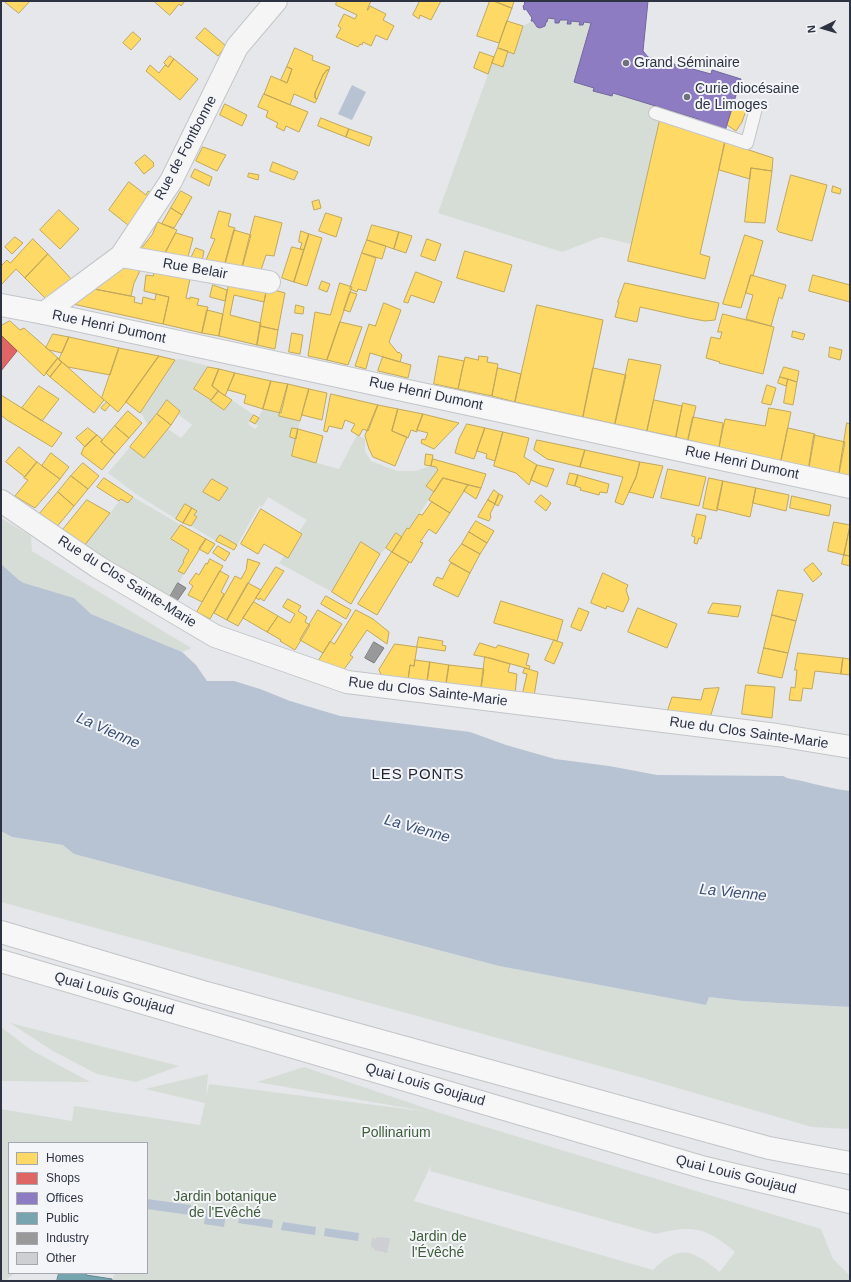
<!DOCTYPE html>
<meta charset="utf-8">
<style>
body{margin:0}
#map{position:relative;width:851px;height:1282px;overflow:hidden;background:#e5e7ea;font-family:Arial,sans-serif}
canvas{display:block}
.frame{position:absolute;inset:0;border:2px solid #2d3342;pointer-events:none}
.legend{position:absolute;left:8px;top:1142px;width:140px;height:132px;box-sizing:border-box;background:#f4f5f8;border:1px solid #a4a7af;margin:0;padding:5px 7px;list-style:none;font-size:12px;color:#2d3342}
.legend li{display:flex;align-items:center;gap:8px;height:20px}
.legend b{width:20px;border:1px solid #a4a7af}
.north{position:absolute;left:803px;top:8px;width:40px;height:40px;-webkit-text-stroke:3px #f4f5f8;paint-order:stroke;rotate:265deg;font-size:11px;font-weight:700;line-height:16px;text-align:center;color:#2d3342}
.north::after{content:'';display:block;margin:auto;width:14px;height:18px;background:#2d3342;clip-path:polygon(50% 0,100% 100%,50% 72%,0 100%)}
</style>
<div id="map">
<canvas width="851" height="1282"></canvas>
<div class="frame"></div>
<ul class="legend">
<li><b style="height:11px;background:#ffd966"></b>Homes</li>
<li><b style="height:11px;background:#e06666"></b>Shops</li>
<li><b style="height:11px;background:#8e7cc3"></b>Offices</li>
<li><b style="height:11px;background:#76a5af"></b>Public</li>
<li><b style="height:11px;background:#999"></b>Industry</li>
<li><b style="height:11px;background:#cecfd2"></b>Other</li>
</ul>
<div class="north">N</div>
</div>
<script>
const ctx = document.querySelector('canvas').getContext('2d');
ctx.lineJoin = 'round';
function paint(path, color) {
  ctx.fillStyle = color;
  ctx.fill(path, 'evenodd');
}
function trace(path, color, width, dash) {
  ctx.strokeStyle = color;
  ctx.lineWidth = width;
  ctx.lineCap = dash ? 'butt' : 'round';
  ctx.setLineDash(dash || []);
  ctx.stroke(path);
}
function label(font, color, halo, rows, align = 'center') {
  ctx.font = font + ' Arial,sans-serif';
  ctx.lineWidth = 4;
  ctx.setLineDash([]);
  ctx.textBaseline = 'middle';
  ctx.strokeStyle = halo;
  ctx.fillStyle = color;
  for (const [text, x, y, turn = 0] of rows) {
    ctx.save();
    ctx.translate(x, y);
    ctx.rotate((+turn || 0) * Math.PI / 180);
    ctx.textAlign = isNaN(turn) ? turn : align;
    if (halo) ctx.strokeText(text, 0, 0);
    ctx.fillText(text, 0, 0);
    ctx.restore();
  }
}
paint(new Path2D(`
 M548 18 555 19V23H559L560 20H568L567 24H570L571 21 580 22 579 25H583L584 22 591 23 575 82 594 88 593 91 611 96 613 93 660 107V120L631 244 601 237 562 252 438 213 492 63 503 67 508 52 514 54 523 26 533 21 535 25 540 28 547 22Z
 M180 359 208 366 194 389 211 400V401L224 410 232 400 235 402 254 415 248 424 255 429 258 426 255 424 263 409 281 413 280 416 300 421 292 456 339 469 357 435 365 439V451L371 461 397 471H415L431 466 436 467 438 470 426 486 434 492 409 529 402 537 396 533 386 548 380 554 361 542 332 592 279 563 284 556 288 558 302 534 299 532 307 520 268 497 262 507 259 506 237 545 220 536 216 541 191 526 197 517 194 515 196 511 185 504 176 519 136 494 108 473 130 447 144 458 168 429 181 438 192 425 178 414 180 410 167 400 148 425C145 421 144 416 140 413L175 360ZM212 479 228 488 219 501 203 492Z
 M133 497 181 525 171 539 189 550 183 561 184 562 178 570 184 574 169 599 84 546 121 499 128 503Z
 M1 518 31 536 32 551 191 648 182 652 91 614 74 598 24 583 19 580 1 564Z
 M1 831 12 837 63 845 74 854 499 966 706 1005 709 997 743 1001 850 1007V1129L812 1127 629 1074 1 902Z
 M10 1023 179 1066 136 1082 97 1074 53 1051Z
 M1 1027 31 1050 90 1082 1 1081Z
 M304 1067 443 1114 821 1229 833 1259 850 1276V1281H112L115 1273H147V1143H9V1273H15L5 1281H1V1109L72 1121 74 1106 200 1125 205 1103 145 1089 208 1074 206 1097 209 1084 430 1112 257 1082ZM431 1165 430 1171 656 1234C692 1225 706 1227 735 1252L720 1272C694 1251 680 1242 653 1270L414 1201Z`), '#d6ddd6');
paint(new Path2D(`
 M352 85 366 92 352 120 338 114Z
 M1 564 19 580 24 583 74 598 91 614 182 652 196 665 207 681H234L260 689 290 701 340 716 470 732 506 745 555 759 609 766 657 775 783 776C790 780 795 779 802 781 818 785 834 789 850 791V1007L743 1001 709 997 706 1005 499 966 74 854 63 845 12 837 1 831Z
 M147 1199 191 1205 190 1215 147 1209Z
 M207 1204 227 1207 224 1227 204 1224Z
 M240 1215 273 1220 272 1228 238 1223Z
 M283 1222 316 1227 315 1235 281 1230Z
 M325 1228 359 1233 358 1241 324 1236Z`), '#b7c2d2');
const homes = new Path2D(`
 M4 1H30L19 13Z
 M154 1H185L181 6 179 4 170 15Z
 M337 1H371L367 10H368L370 6 386 14 383 20 394 26 387 40 376 35 371 46 363 42 362 45 360 44 358 47 336 37 341 28 338 26 344 14 355 19 357 15 336 5Z
 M420 1H441L431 20 420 15 419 19 413 15Z
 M490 1H494L512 8 499 43 477 36Z
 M494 1H514L512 8Z
 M507 21 523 26 514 54 498 48Z
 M205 28 226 46 218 56 196 38Z
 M133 32 141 39 131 50 123 43Z
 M295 48 313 56 312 60 330 67 329 70H327L323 75 315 93V98L317 99 315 103 294 94 290 105 264 94 271 76 287 83 292 69 287 67Z
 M498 48 508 51 503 67 492 63Z
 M480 52 494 57 488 74 474 68Z
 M170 56 174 59 168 67 164 63Z
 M174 59 198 79 180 100 146 71 150 65 159 73 165 65 168 67Z
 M287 67 292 69 287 83 281 80Z
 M327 70H329L317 99 315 98V93L323 75Z
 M264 94 308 112 299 132 286 126 284 131 276 127 278 123 266 117 268 111 258 107Z
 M735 101 748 105 742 122 736 131 727 125Z
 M225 104 247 115 242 126 220 115Z
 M321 118 349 129 346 137 318 126Z
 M660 120 725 142 700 254 710 257 705 279 628 261Z
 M349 129 372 137 369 146 346 137Z
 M725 142 773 158 772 171 751 168 750 179 719 170Z
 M203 147 226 155 217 171 196 161Z
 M145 155 154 163 153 164 154 166 144 174 135 163Z
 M273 162 298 172 294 180 270 171Z
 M751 168 772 171 765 223 745 222Z
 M195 169 212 177 209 186 191 177Z
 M249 173 259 175 258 180 248 177Z
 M791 175 827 185 812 241 779 232 777 230Z
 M129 182 146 195 148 191 155 195 133 229 109 210Z
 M833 186 841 189 840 194 832 192Z
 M181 191 192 197 182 215 171 208Z
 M319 200 321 208 314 210 312 202Z
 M171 208 182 215 174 228 162 224Z
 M59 210 79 229 60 249 40 230Z
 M219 211 231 214 228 226 235 228 225 264 206 260 215 239 211 238Z
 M326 213 342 218 336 237 319 231Z
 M255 216 282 223 274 256 266 255 260 273 242 268Z
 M158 222 177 230 162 259 136 255 152 235Z
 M372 225 399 232 394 249 367 240Z
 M234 230 251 235 242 268 225 264Z
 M301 231 309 234 304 250 300 249 302 243 299 242Z
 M399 232 412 236 406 253 394 249Z
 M176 233 193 238 186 264 162 259Z
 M309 234 322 238 307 286 294 282Z
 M745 235 763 241 753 276 751 275 741 308 723 304Z
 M15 237 23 243 12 254 5 247Z
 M33 239 48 254 25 278 16 269 1 285V266L7 260 10 263Z
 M427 239 441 244 435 261 421 256Z
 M367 240 386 246 382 259 362 253Z
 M292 247 304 250 294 282 282 278Z
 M196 248 204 251 201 266 188 264Z
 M465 251 512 265 504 292 457 278Z
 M362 253 376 258 366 291 358 289 357 292 350 289Z
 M48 254 75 283 54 297 45 298 25 278Z
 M130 263 140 264 139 273 134 283 131 296 94 289Z
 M155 265 191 274 186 298 190 299V297L199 299 197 305 208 307 202 333 163 324 169 297 144 291 146 275 153 276Z
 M416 272 442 282 434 303 411 295 408 303 404 302Z
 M751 275 786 285 782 299 779 297 771 326 746 319 753 295 746 293Z
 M813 275 850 285V302L809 291Z
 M230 279 267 288 264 302 234 295 230 315 261 323 257 345 219 336Z
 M322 281 330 284 327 292 319 289Z
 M340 283 352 287 327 360 308 356 315 312 330 315Z
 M625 283 719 303 715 320 705 321 689 318 640 307 637 322 615 317 619 302H618Z
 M213 285 227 290 225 301 210 297Z
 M267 288 285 293 278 330 260 326Z
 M94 289 135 297 134 302 142 304 143 297 155 300 156 294 169 297 163 324 73 304Z
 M350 292 357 294 350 312 344 310Z
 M384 303 401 310 389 342 398 353 399 352 402 355 400 362 370 353 366 369 355 366 369 324 375 326Z
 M296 305 304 307 303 314 295 313Z
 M537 305 603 320 583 417 515 402Z
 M207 310 223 314 219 336 202 333Z
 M723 314 774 327 763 374 719 363 720 362 706 358 711 337 720 339 722 332H718Z
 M10 321 20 330 24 328 58 358 44 376 1 335V326Z
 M340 322 362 327 348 365 327 360Z
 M260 326 278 330 275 349 257 345Z
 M793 331 805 334 803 340 792 337Z
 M292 333 303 335 300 354 289 352Z
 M53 334 69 337 62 353 49 350 46 348Z
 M69 337 119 348 110 375 68 367 59 360Z
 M830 347 842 350 840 360 829 357Z
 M119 348 159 356 126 402 118 412 102 398Z
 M159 356 175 360 140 413 126 402Z
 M439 356 464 361 458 389 434 384Z
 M479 356 488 357 487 362 498 364 492 396 458 389 465 357 478 360Z
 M383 357 411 365 408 378 378 371Z
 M58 358 62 362 50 377 46 373Z
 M629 359 661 365 647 431 615 424Z
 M62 362 104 400 94 413 50 377Z
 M208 367 219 369 212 386 219 391 211 400 194 389Z
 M784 367 799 371 797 382 780 377Z
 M498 368 521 374 515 402 492 396Z
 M593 368 626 375 615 424 583 417Z
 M219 369 235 373 225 396 212 386Z
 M235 373 271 381 263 409 244 403 246 395 228 390Z
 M780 377 788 379 786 386 778 383Z
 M788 379 797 382 793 405 784 403Z
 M271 381 288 384 281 413 263 409Z
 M288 384 309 389 300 421 279 416Z
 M767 385 776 388 771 405 762 403Z
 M39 386 59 399 42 421 22 408Z
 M309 389 327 393 322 420 302 415Z
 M218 391 232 400 224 410 211 401Z
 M331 394 378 405 368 431 363 429 359 436 351 431 355 424 345 420 342 429 329 426 327 432 324 431Z
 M1 395 62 433 52 447 7 420 1 415Z
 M167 400 180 411 171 425 157 414Z
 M654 400 682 406 676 437 647 431Z
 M107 402 110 405 105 411 101 408Z
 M683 403 696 406 688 440 676 437Z
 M378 405 398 409 392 431 407 437 395 466 373 457 369 449 365 436Z
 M769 408 791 412 781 461 719 447 725 419 765 426Z
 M398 409 423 414 417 430V432L411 430 408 438 392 431Z
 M128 411 142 423 129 438 115 426Z
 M157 414 171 425 144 458 130 447Z
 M423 414 459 423 434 449 421 443 422 439 425 440 428 433 417 430Z
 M254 415 259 418 255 424 250 421Z
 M693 417 723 423 719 447 688 440Z
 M847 423 850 424V476L839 474Z
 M467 424 485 428 474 459 455 453 459 439Z
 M115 426 129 438 115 454 101 442Z
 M88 428 97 435 85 447 76 438Z
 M292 428 298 429 296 439 290 437Z
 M485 428 503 432 495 461 486 458 487 454 477 451Z
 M788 428 815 434 809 467 781 461Z
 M298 429 323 436 316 463 292 456Z
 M503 432 529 438 524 457 537 465 529 485 516 473 494 466Z
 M97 435 103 440 101 442 115 454 102 470 81 454 84 447Z
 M814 435 845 442 839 474 809 467Z
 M537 440 585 450 580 467 547 459 534 450Z
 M19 447 37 462 25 477 6 462Z
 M585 450 640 462 636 477 623 505 615 502 623 477 580 467Z
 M51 453 69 467 60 479 42 466Z
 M426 454 433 455 431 466 425 465Z
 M433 459 486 474 481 488 443 478 434 492 426 486 438 470 436 467 431 466Z
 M37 462 60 479 35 508 15 496 28 480 24 478Z
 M640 462 663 466 653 498 629 492 636 477Z
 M83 463 99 476 88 489 71 476Z
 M537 465 554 469 547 487 531 480Z
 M668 469 706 477 699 506 661 498Z
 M570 473 578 475 575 486 567 484Z
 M578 475 609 484 607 493 600 492 599 495 580 490 581 488 575 486Z
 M71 476 88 489 74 506 58 492Z
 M104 478 133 497 128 503 121 499 119 501 97 487Z
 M443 478 468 485 450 513 429 500Z
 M709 478 723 481 717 511 703 508Z
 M212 479 228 488 219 501 203 492Z
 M723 481 756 488 750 517 717 509Z
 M468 485 481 488 476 499 464 491Z
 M756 488 789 495 786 511 753 503Z
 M494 490 499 494 495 504 488 500Z
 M58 492 74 506 55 529 37 517Z
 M499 494 503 496 498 506 495 504Z
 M541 495 551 503 546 511 535 502Z
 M792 496 831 505 829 516 790 508Z
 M87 500 110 513 84 546 61 532Z
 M488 500 495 504 490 514 491 517 489 521 478 517Z
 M432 502 450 513 436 534 429 529 420 542 423 543 411 563 392 552 407 528 409 529 419 514 422 515Z
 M185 504 192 508 183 523 176 519Z
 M192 508 197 511 194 515 197 517 191 526 183 523Z
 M261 509 302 534 288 558 264 544 258 554 241 544Z
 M697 514 706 516 701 539 699 538 697 544 694 543 695 537 692 536Z
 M476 521 494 531 487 543 469 532Z
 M834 522 850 525 844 555 828 551Z
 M181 525 206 539 184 574 178 571 184 562 183 561 189 550 171 539Z
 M850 526V556L844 555Z
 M469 532 487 543 480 554 462 544Z
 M396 533 402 537 392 552 386 548Z
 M220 535 237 545 234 550 216 541Z
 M206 539 215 544 208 554 199 549Z
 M361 542 380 554 351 604 332 592Z
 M462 544 480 554 470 573 449 561Z
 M218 546 230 553 225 561 213 553Z
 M392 552 409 562 377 615 358 604Z
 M844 555 850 556V566L842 564Z
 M210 559 223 566 202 602 188 595 193 586 189 583 196 573 199 575 206 563 207 564Z
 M248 559 260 563 227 620 214 613 235 576 241 579 246 570Z
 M451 563 470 573 458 597 433 585 437 577 442 579Z
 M813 563 822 574 813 582 804 570Z
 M276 567 284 571 264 601 260 598 259 600 256 598Z
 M220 571 229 576 221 592 224 594 210 619 197 612Z
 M603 573 628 585 626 590 629 599 623 612 607 606 606 609 591 603Z
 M248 583 261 590 238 626 227 620Z
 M778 590 803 594 796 621 772 615Z
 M326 596 351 610 346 619 321 604Z
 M288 599 301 606 298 611 307 617 305 622 310 625 295 650 280 641 281 640 267 632 278 616 290 623 295 614 283 607Z
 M501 601 563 620 557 641 494 623Z
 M254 602 278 616 267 632 243 618Z
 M713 603 741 606 738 617 708 613Z
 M579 608 589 612 581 631 571 627Z
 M638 608 677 624 667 648 628 632Z
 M318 610 342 624 323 653 300 640Z
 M356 610 373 619 389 632 387 644 367 630 350 655 353 657 342 672 317 663 330 641 334 644Z
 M772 615 796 621 788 653 764 648Z
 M419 637 443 641 442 645 446 646 445 651 417 647Z
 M554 640 563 643 554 664 545 660Z
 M480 643 496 648 498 645 529 654 526 665 530 666 529 669 490 658 474 655Z
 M395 644 417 647 414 666 410 665 408 680 382 677 379 670Z
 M764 648 788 653 782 678 758 673Z
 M798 653 843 658 841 674 815 671 812 689 803 688 801 701 789 700 791 687 795 688 797 670H795Z
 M485 657 510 664 508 672 517 674 515 694 481 689Z
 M843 658 850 659V675L841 674Z
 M415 660 430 662 427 683 408 680 410 665 414 666Z
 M430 662 449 665 446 685 427 683Z
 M449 665 484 669 481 689 446 685Z
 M525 668 538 672 534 696 522 695 527 674 523 673Z
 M746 685 775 687 772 718 742 714Z
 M719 688 710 718 666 715 672 697 701 700 704 689Z`);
paint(homes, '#ffd966');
trace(homes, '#c0a75b', 1);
const shops = new Path2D(`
 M1 335 17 351 1 371Z`);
paint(shops, '#e06666');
trace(shops, '#aa575b', 1);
const offices = new Path2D(`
 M525 1H648L643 51 648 57 711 74 712 70 741 79 725 131 696 123 698 119 613 93 612 96 593 91 594 88 574 82 591 23 584 22 583 25H579L580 22 571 21V24H567L568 20H560L559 23H555V19L548 18 547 22H546L545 26 540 28 537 27 533 21H531L532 18 526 9 524 10 523 6 524 5Z`);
paint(offices, '#8e7cc3');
trace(offices, '#71669c', 1);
const public = new Path2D(`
 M59 1273H86V1275L112 1279V1281H57Z`);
paint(public, '#76a5af');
trace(public, '#60838e', 1);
const industry = new Path2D(`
 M178 583 186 588 177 601 170 597Z
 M374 642 384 648 374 663 365 658Z`);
paint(industry, '#999');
trace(industry, '#797a7f', 1);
paint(new Path2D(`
 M376 1237 390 1238 387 1253 374 1250V1248L371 1247 372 1238 376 1239Z`), '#cecfd2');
const lane = new Path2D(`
 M655 113 747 143 756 108`);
const street = new Path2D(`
 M121 256 269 282
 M44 313 121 256 171 181 237 47 276 1
 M1 501 98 567 215 636 347 682 777 735 850 747`);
const secondary = new Path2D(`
 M1 305 44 313 473 405 850 487`);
const primary = new Path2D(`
 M1 932 203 992 769 1148 850 1163
 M1 961 705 1168 850 1202`);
trace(lane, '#c3c5c8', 14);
trace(street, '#c3c5c8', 24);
trace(secondary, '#c3c5c8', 24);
trace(primary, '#c2c4c7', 24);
trace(lane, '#f5f5f6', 12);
trace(street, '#f5f5f6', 22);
trace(secondary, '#f7f7f8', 22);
trace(primary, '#f7f7f8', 22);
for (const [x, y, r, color] of [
 [626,63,4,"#6d727d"],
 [687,97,4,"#6d727d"]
]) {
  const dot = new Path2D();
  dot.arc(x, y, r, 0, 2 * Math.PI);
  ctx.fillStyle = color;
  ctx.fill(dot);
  trace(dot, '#f4f5f8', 1.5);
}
label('14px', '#2d3342', '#f4f5f8', [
 ["Grand Séminaire",634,63],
 ["Curie diocésaine",695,89],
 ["de Limoges",695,105]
], 'left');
label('14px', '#2d3342', '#f4f5f8', [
 ["Rue de Fontbonne",186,148,-62],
 ["Rue Belair",195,269,10],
 ["Rue Henri Dumont",109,327,12],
 ["Rue Henri Dumont",426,394,12],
 ["Rue Henri Dumont",742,463,12],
 ["Rue du Clos Sainte-Marie",127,582,32],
 ["Rue du Clos Sainte-Marie",428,692,7],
 ["Rue du Clos Sainte-Marie",749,733,8],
 ["Quai Louis Goujaud",114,994,16],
 ["Quai Louis Goujaud",425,1085,16],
 ["Quai Louis Goujaud",736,1175,14]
]);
label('14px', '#3f5d3b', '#f4f5f8', [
 ["Pollinarium",396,1133],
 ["Jardin botanique",225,1197],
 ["de l'Evêché",225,1213],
 ["Jardin de",438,1237],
 ["l'Évêché",438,1253]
]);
label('italic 15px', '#3a5073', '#f4f5f8', [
 ["La Vienne",108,731,24],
 ["La Vienne",417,829,16],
 ["La Vienne",733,893,6]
]);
ctx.letterSpacing = '1px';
label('15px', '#1f2433', '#f4f5f8', [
 ["LES PONTS",418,775]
]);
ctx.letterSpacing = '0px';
</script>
